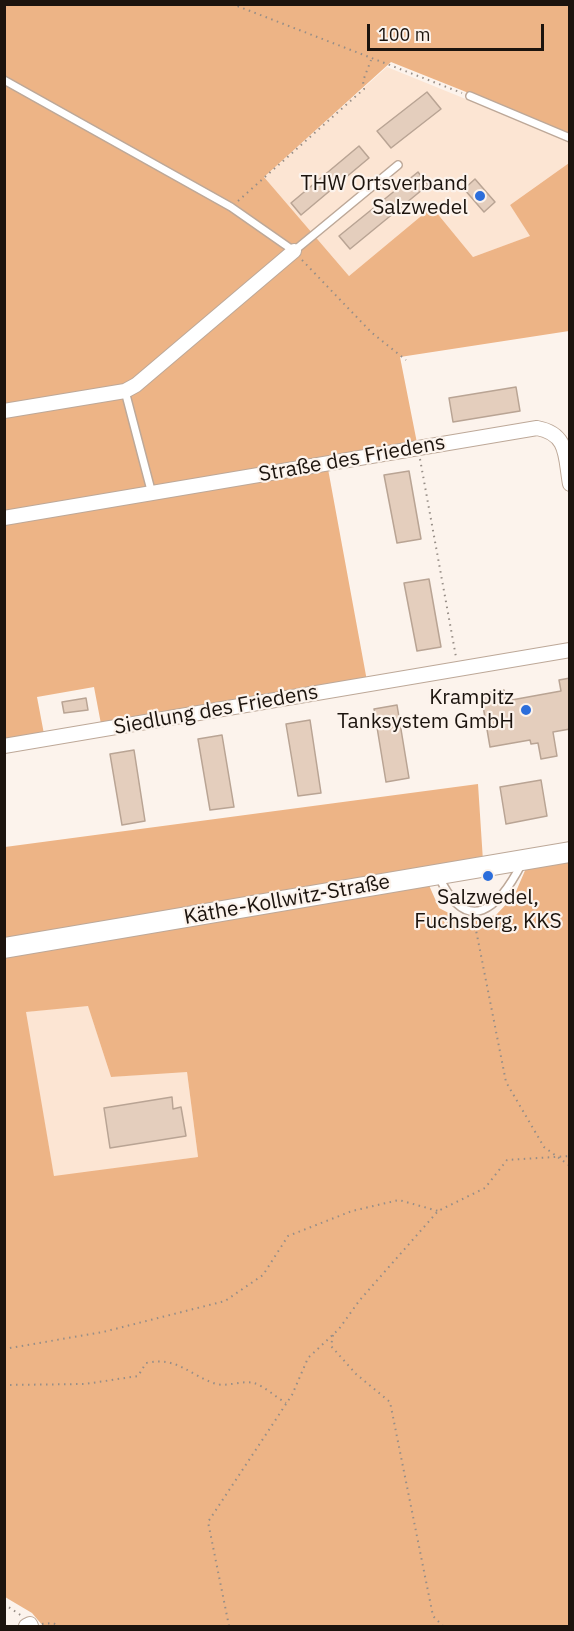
<!DOCTYPE html>
<meta charset="utf-8">
<style>
body{margin:0}
#map{position:relative;width:574px;height:1631px;overflow:hidden;background:#fcf3ec;font-family:"IBM Plex Sans",sans-serif}
canvas{display:block}
.frame{position:absolute;inset:0;border:6px solid #1c140e;pointer-events:none}
.scale{position:absolute;left:367px;top:24px;width:177px;height:27px;box-sizing:border-box;border:3px solid #1c140e;border-top:0;padding-left:8px;font-size:18px;line-height:21px;white-space:nowrap;color:#1c140e;-webkit-text-stroke:4px #fcf3ec;paint-order:stroke}
</style>
<div id="map">
<canvas width="574" height="1631"></canvas>
<div class="frame"></div>
<div class="scale">100 m</div>
</div>
<script>
const ctx = document.querySelector('canvas').getContext('2d');
ctx.lineJoin = 'round';
function paint(path, color) {
  ctx.fillStyle = color;
  ctx.fill(path, 'evenodd');
}
function trace(path, color, width, dash) {
  ctx.strokeStyle = color;
  ctx.lineWidth = width;
  ctx.lineCap = dash ? 'butt' : 'round';
  ctx.setLineDash(dash || []);
  ctx.stroke(path);
}
function label(font, color, halo, rows, align = 'center') {
  ctx.font = font + ' "IBM Plex Sans",sans-serif';
  ctx.lineWidth = 4.5;
  ctx.setLineDash([]);
  ctx.textBaseline = 'middle';
  ctx.strokeStyle = halo;
  ctx.fillStyle = color;
  for (const [text, x, y, turn = 0] of rows) {
    ctx.save();
    ctx.translate(x, y);
    ctx.rotate((+turn || 0) * Math.PI / 180);
    ctx.textAlign = isNaN(turn) ? turn : align;
    if (halo) ctx.strokeText(text, 0, 0);
    ctx.fillText(text, 0, 0);
    ctx.restore();
  }
}
paint(new Path2D(`
 M387 67 569 141V163L510 205 531 236 473 257 432 207 349 276 264 177Z
 M88 1005 111 1077 187 1071 198 1157 54 1177 25 1012Z`), '#fce5d3');
paint(new Path2D(`
 M5 5H569V133L391 62 264 177 349 276 432 207 473 257 530 236 510 205 569 163V331L400 357 417 443 326 458 367 681 101 724 94 687 37 697 44 734 5 741Z
 M478 784 483 861 5 942V847Z
 M569 859V1626H43L32 1613 5 1597V956L428 883 439 908 466 922 496 915 514 896 527 866ZM88 1006 111 1077 187 1072 198 1157 54 1176 26 1012Z`), '#edb486');
const building = new Path2D(`
 M427 92 441 109 391 148 377 131Z
 M359 146 369 158 301 215 291 203Z
 M418 172 428 185 350 249 339 236Z
 M475 179 495 202 484 212 464 189Z
 M516 387 520 411 453 422 449 398Z
 M409 471 421 539 397 543 384 475Z
 M429 579 441 647 417 651 404 583Z
 M570 678V729L553 732 557 756 541 759 538 743 531 744 530 740 490 747 481 694 504 690 506 701 561 691 559 680Z
 M86 698 88 710 64 713 62 702Z
 M397 705 409 778 386 782 374 709Z
 M310 720 321 793 298 796 286 724Z
 M222 735 234 807 210 810 198 739Z
 M134 750 145 821 122 825 110 754Z
 M541 780 547 816 506 824 500 787Z
 M172 1097 173 1109 181 1107 186 1136 110 1148 104 1108Z`);
paint(building, '#e4cebd');
trace(building, '#b9a494', 1.5);
const lane = new Path2D(`
 M4 80 231 207 294 251 398 165
 M470 96 570 138
 M125 391 152 494
 M439 877C468 938 499 908 522 863`);
const street = new Path2D(`
 M4 411 125 391 136 385 294 251
 M4 518 537 428C569 434 565 457 570 484
 M4 746 570 650
 M26 1626 30 1624 31 1626`);
const secondary = new Path2D(`
 M4 948 570 852`);
trace(lane, '#bda898', 10);
trace(street, '#bda898', 16);
trace(secondary, '#bda898', 22);
trace(new Path2D(`
 M232 4 462 93
 M238 201 364 89 363 81 371 60
 M302 260 371 332 406 360
 M420 459 456 657
 M474 920 506 1082 544 1147 570 1166
 M333 1335 331 1346 356 1374 390 1402 433 1616 443 1626
 M4 1349 103 1332 225 1301 263 1275 288 1236 352 1211 399 1200 438 1211
 M4 1385 85 1384 138 1376 146 1363C177 1356 189 1375 216 1384 228 1387 242 1380 254 1383 264 1386 277 1398 286 1403
 M4 1604 22 1616
 M42 1624 53 1623 59 1626
 M229 1626 208 1522 292 1395 308 1358 339 1329 359 1301 438 1211 485 1188 507 1160 570 1156`), '#978e87', 2, [1.5, 4.5]);
trace(lane, '#fff', 7);
trace(street, '#fff', 14);
trace(secondary, '#fff', 20);
for (const [x, y, r, color] of [
 [480,196,6,"#2c6edb"],
 [526,710,6,"#2c6edb"],
 [488,876,6,"#2c6edb"]
]) {
  const dot = new Path2D();
  dot.arc(x, y, r, 0, 2 * Math.PI);
  ctx.fillStyle = color;
  ctx.fill(dot);
  trace(dot, '#fcf3ec', 2);
}
label('21px', '#1c140e', '#fcf3ec', [
 ["THW Ortsverband",468,184],
 ["Salzwedel",468,208],
 ["Krampitz",514,698],
 ["Tanksystem GmbH",514,722],
 ["Salzwedel,",488,898,"center"],
 ["Fuchsberg, KKS",488,922,"center"]
], 'right');
label('21px', '#1c140e', '#fcf3ec', [
 ["Straße des Friedens",352,459,-10],
 ["Siedlung des Friedens",216,710,-10],
 ["Käthe-Kollwitz-Straße",287,900,-10]
]);
</script>
